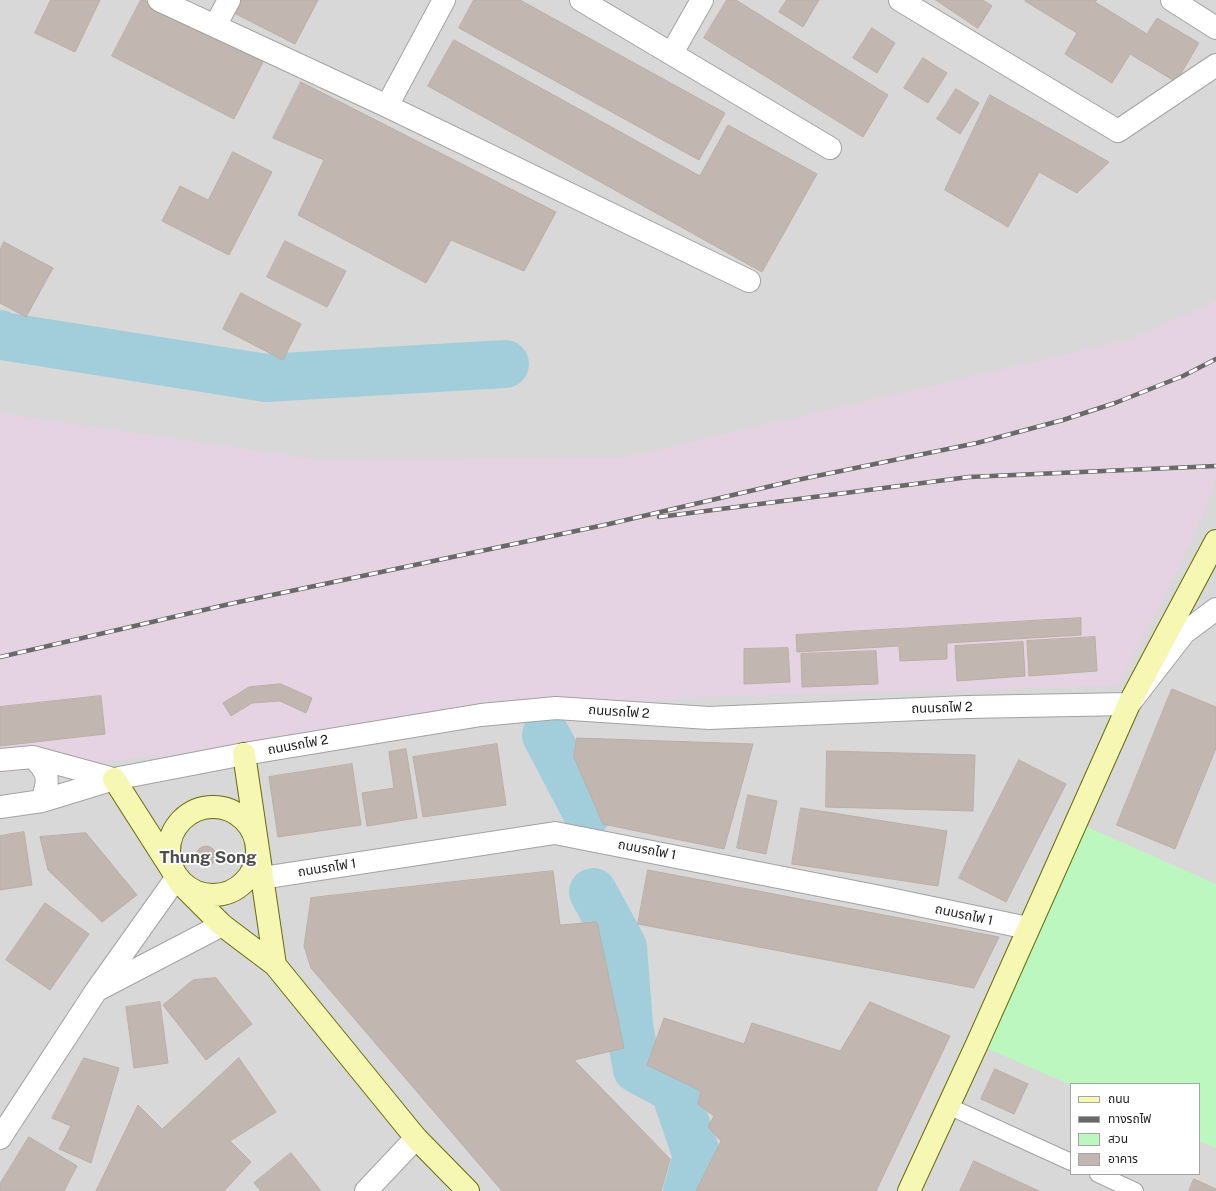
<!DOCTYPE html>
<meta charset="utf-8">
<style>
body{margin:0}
#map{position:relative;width:1216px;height:1191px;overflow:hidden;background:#ece8e0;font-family:"Public Sans","Noto Sans Thai",sans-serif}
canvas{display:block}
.legend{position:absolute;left:1070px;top:1083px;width:130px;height:92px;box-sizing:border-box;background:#fff;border:1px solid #a4a4a4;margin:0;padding:5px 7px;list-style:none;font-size:12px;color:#1b1b1b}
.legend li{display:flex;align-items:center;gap:8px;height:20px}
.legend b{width:20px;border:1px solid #a4a4a4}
</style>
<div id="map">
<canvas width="1216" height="1191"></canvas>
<ul class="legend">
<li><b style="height:5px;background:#f6f7b3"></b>ถนน</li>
<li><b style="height:5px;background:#696969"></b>ทางรถไฟ</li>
<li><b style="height:11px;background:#bcf7bf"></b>สวน</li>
<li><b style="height:11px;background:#c1b7b0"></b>อาคาร</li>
</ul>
</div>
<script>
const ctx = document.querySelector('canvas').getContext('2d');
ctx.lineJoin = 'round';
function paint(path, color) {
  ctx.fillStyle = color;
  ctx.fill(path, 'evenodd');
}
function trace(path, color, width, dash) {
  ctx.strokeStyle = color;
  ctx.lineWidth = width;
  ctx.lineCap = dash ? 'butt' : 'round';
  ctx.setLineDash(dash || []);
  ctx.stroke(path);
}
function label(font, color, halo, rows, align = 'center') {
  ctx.font = font + ' "Public Sans","Noto Sans Thai",sans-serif';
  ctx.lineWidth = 3.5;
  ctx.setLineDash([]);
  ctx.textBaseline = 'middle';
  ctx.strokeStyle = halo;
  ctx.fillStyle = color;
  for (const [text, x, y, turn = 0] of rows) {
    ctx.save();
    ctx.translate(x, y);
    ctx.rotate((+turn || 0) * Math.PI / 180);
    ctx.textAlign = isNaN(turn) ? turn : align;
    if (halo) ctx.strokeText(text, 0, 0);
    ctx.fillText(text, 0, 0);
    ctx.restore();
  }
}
paint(new Path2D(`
 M0 0H1216V1191H0ZM1071 1084H1199V1174H1071Z`), '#d9d8d8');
paint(new Path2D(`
 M1216 301V481L1191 544 1118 686 693 697 0 773V413L322 460 626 457 1128 340Z`), '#e5d2e2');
paint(new Path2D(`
 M1076 822 1216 884V1148L1199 1141V1084H1071V1085L977 1044Z`), '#bcf7bf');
trace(new Path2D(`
 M0 334 2 336 266 378 505 364
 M546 735 587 813
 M593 892 623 947 629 1026 637 1069 674 1089 697 1156 687 1191`), '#a1ceda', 48);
const building = new Path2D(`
 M51 0H100L75 52 35 33Z
 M141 0H144L263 62 234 119 112 56Z
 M240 0H318L295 44 234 13Z
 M474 0H520L725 113 699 160 459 28Z
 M727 0H736L888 95 863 137 704 38Z
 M787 0H819L803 27 779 12Z
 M936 0H983L992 6 978 28Z
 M1026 0H1097L1095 2 1147 34 1157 18 1199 43 1176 82 1130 54 1112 83 1065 54 1077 33 1025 1Z
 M872 28 895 43 877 73 853 58Z
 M454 40 700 176 728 125 817 174 762 272 428 86Z
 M923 58 947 73 928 103 904 88Z
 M301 82 556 212 524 271 451 240 426 283 298 215 324 160 273 138Z
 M956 89 979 103 960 134 937 119Z
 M990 95 1109 162 1077 193 1039 172 1008 227 945 190Z
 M233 152 272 172 229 255 162 221 180 186 208 200Z
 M285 241 346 271 327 307 267 277Z
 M4 242 53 268 26 317 0 303V250Z
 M241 293 301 324 283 360 223 329Z
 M1081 618V635L947 643V659L900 661 899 646 797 652 796 635Z
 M1095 637 1097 671 1029 676 1027 641Z
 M1023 642 1025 676 957 681 955 646Z
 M788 648 790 682 744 684V649Z
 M876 651 878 684 802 687 801 654Z
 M281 684 312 698 306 713 280 701 252 703 231 716 223 703 249 687Z
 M1172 689 1216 707V748L1175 849 1117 825Z
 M101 696 105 734 0 746V707Z
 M577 738 753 744 724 849 603 824 574 757Z
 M497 744 506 805 423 817 413 757Z
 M406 749 417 818 367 826 362 793 394 788 389 752Z
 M827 751 975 755 973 811 826 807Z
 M1019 760 1066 784 1006 902 959 878Z
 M352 764 361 825 278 837 269 777Z
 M748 795 777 801 766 854 737 848Z
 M801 808 947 831 938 886 792 864Z
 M24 832 32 885 0 890V836Z
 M86 833 137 895 102 922 48 870 40 837Z
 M196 856a10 10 0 1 1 20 0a10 10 0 1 1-20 0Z
 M648 870 999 937 974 988 638 924Z
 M553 871 560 925 597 922 624 1048 574 1060 670 1159 661 1191H502L311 968 304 946 311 898Z
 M45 903 89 934 50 990 6 960Z
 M216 978 252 1024 206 1060 163 1005 193 980Z
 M160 1002 168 1063 134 1068 126 1007Z
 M870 1002 950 1036 876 1191H696L721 1141 708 1127 714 1116 698 1104 701 1091 647 1065 664 1018 744 1044 752 1023 840 1051Z
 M84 1058 119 1068 91 1163 59 1149 71 1126 52 1118Z
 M239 1058 276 1112 230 1141 251 1162 224 1191H96L138 1105 162 1129Z
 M995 1069 1028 1084 1014 1114 981 1099Z
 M29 1137 77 1166 64 1191H0V1184Z
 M291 1153 321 1191H261L254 1183Z
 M974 1161 1039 1191H960Z
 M1194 1179 1216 1189V1191H1189Z`);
paint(building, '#c1b7b0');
trace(building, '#bdaea3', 1);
const lane = new Path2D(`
 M948 1106 1071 1162
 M1098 1174 1135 1191`);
const street = new Path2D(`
 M159 0 387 106 749 281
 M581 0 830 148
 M900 0 1118 131 1216 65
 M1172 0 1216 28
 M215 26 229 0
 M672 53 702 0
 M387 106 444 0
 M33 757C50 774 49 779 42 801
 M0 760 33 757 114 779
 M0 807 42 801 114 779 244 754 481 715 556 708 709 718 967 707 1129 704 1184 633 1216 609
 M262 878 555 833 880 897 1028 928
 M99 989 222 925
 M0 1138 96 991 177 877
 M366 1191 416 1138`);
const secondary = new Path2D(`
 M244 754 275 965
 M114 779 181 884 222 925 275 965 416 1138 468 1191
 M169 851a44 44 0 1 1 88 0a44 44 0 1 1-88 0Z
 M909 1191 977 1044 1129 704 1216 541`);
trace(lane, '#a2a2a2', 18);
trace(street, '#a2a2a2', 24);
trace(secondary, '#656d07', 24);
trace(lane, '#fff', 16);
trace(street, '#fff', 22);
trace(secondary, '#f6f7b3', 22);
const rail = new Path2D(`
 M659 517 969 477 1216 466
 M0 657 234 603 609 524 797 480 977 443 1063 420 1115 403 1183 376 1216 359`);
trace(rail, '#696969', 4.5);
trace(rail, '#fff', 3, [9]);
label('13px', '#1b1b1b', '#fff', [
 ["ถนนรถไฟ 2",942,708,-2],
 ["ถนนรถไฟ 2",619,712,4],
 ["ถนนรถไฟ 2",298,745,-10],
 ["ถนนรถไฟ 1",647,850,11],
 ["ถนนรถไฟ 1",327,868,-9],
 ["ถนนรถไฟ 1",964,915,12]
]);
label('bold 17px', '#4e4e4e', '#fff', [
 ["Thung Song",208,858]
]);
</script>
